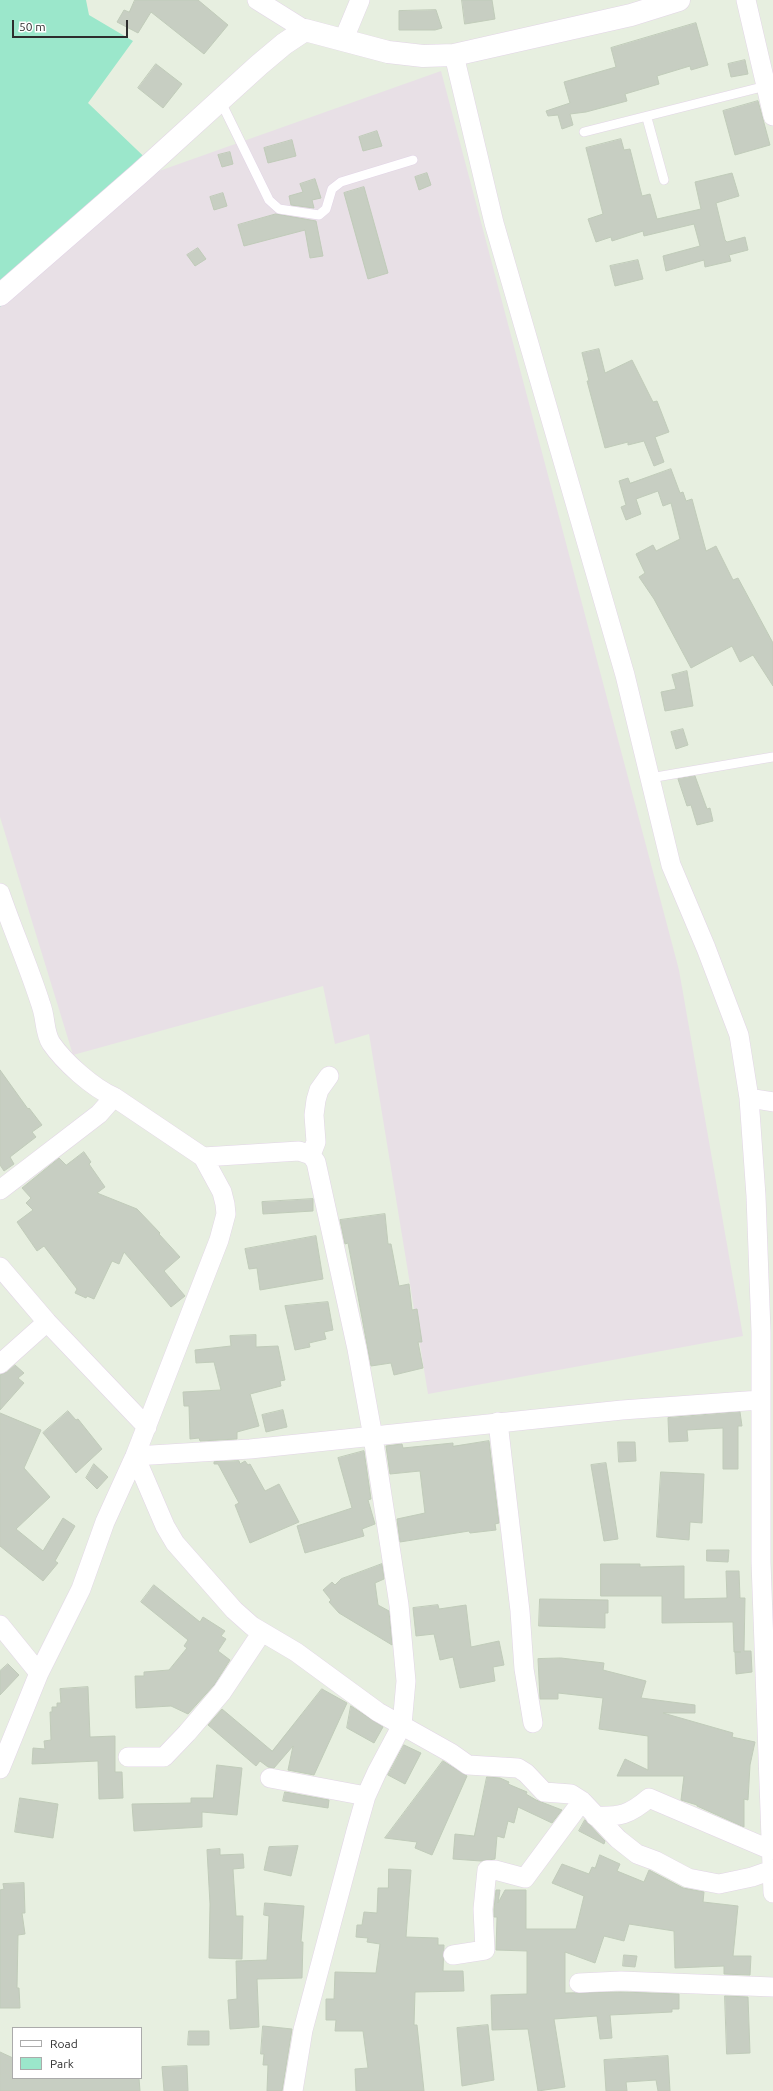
<!DOCTYPE html>
<style>
body{margin:0}
#map{position:relative;width:773px;height:2091px;overflow:hidden;background:#e7efe0;font-family:Ubuntu,sans-serif}
canvas{display:block}
.legend{position:absolute;left:12px;top:2027px;width:130px;height:52px;box-sizing:border-box;background:#fff;border:1px solid #ababab;margin:0;padding:5px 7px;list-style:none;font-size:12px;color:#2d2d2d}
.legend li{display:flex;align-items:center;gap:8px;height:20px}
.legend b{width:20px;border:1px solid #ababab}
.scale{position:absolute;left:12px;top:20px;width:116px;height:18px;box-sizing:border-box;border:2px solid #2d2d2d;border-top:0;padding-left:5px;font-size:12px;line-height:14px;white-space:nowrap;color:#2d2d2d;-webkit-text-stroke:3px #fff;paint-order:stroke}
</style>
<div id="map">
<canvas width="773" height="2091"></canvas>
<ul class="legend">
<li><b style="height:5px;background:#fff"></b>Road</li>
<li><b style="height:11px;background:#9be7cb"></b>Park</li>
</ul>
<div class="scale">50 m</div>
</div>
<script>
const ctx = document.querySelector('canvas').getContext('2d');
ctx.lineJoin = 'round';
function paint(path, color) {
  ctx.fillStyle = color;
  ctx.fill(path, 'evenodd');
}
function trace(path, color, width, dash) {
  ctx.strokeStyle = color;
  ctx.lineWidth = width;
  ctx.lineCap = dash ? 'butt' : 'round';
  ctx.setLineDash(dash || []);
  ctx.stroke(path);
}
paint(new Path2D(`
 M441 71 679 970 743 1336 428 1394 369 1034 335 1044 323 986 73 1055 0 817V307L159 171Z`), '#e8e0e6');
paint(new Path2D(`
 M0 0H86L89 15 133 41 88 103 159 171 0 307Z`), '#9be7cb');
const building = new Path2D(`
 M135 0H198L228 25 204 54 151 12 138 33 117 22 124 10 129 12Z
 M462 0H492L495 19 465 24Z
 M436 10 442 28 435 30H399V11Z
 M696 23 708 65 691 70 690 66 657 76 659 84 625 94 627 101 586 112 570 114 573 125 562 129 558 115 548 116 546 111 570 103 564 82 616 67 611 48Z
 M745 60 748 74 731 77 728 64Z
 M156 64 182 84 163 108 138 88Z
 M758 101 770 145 735 155 723 111Z
 M377 131 382 146 363 151 359 137Z
 M621 139 624 150 630 149 642 196 650 194 657 219 701 209 695 182 732 173 739 196 716 203 725 240 727 242 745 237 748 250 729 255 731 261 705 267 704 260 666 271 663 256 700 246 694 224 644 236 643 231 612 241 611 237 596 242 588 219 603 214 586 148Z
 M292 140 296 156 268 163 264 148Z
 M230 152 233 164 222 167 218 155Z
 M427 173 431 185 419 190 415 177Z
 M315 179 321 198 312 200 314 208 291 205 289 196 303 192 300 184Z
 M364 187 388 273 368 279 344 193Z
 M223 193 227 206 214 210 210 197Z
 M276 214 316 221 323 256 310 258 305 230 244 246 238 225Z
 M198 248 206 259 195 266 187 255Z
 M638 260 643 279 615 286 610 266Z
 M599 349 605 373 632 360 653 402 657 401 669 432 655 437 664 462 654 466 644 441 628 445V442L605 448 587 381H589L582 353Z
 M671 469 680 493 683 492 686 501 692 499 706 551 716 546 733 580 738 578 773 643V686L753 655 740 662 732 646 691 668 654 599 639 577 645 573 636 554 653 545 656 551 680 539 671 503 663 506 658 491 636 499 641 514 626 520 621 507 626 505 619 481 628 478 630 483Z
 M687 671 693 706 665 711 661 692 676 689 672 675Z
 M683 729 688 745 676 749 671 732Z
 M695 776 707 809 710 808 713 821 697 825 691 805 687 806 678 779Z
 M0 1070 28 1109 29 1108 42 1125 32 1132 36 1137 10 1157 14 1164 4 1171 0 1165Z
 M84 1152 91 1162 89 1164 105 1187 97 1193 137 1209 160 1233 159 1234 180 1257 164 1271 185 1296 171 1307 124 1252 119 1264 112 1261 94 1299 87 1296 86 1298 75 1293 77 1289 44 1246 37 1251 17 1222 33 1210 26 1203 31 1198 22 1188 59 1158 66 1165Z
 M313 1199V1211L263 1214 262 1202Z
 M385 1214 388 1244H391L399 1286 409 1284 412 1310 417 1309 422 1342H418L423 1368 394 1375 391 1363 371 1366 348 1243 345 1244 340 1220Z
 M316 1236 323 1279 260 1290 257 1268 249 1269 245 1249Z
 M328 1302 333 1330 324 1332 326 1339 309 1343 310 1347 295 1350 285 1306Z
 M256 1335V1347L278 1346 285 1380 280 1381 281 1386 250 1394 259 1426 237 1432V1439L200 1441 199 1438 190 1439 189 1406H184L183 1392 221 1390 214 1362 196 1363 195 1350 231 1346 230 1336Z
 M15 1365 24 1373 18 1378 24 1383 0 1410V1375L7 1372Z
 M283 1410 287 1427 266 1432 262 1415Z
 M68 1411 76 1420 78 1419 102 1449 76 1473 43 1433Z
 M740 1412 742 1426H738V1469H723V1428L687 1430 688 1441 669 1442 668 1418Z
 M0 1413 41 1430 24 1468 50 1497 16 1529 43 1551 63 1518 75 1526 55 1561 58 1563 43 1581 0 1546Z
 M489 1441 499 1523 495 1524 496 1530 470 1533 469 1531 400 1542 397 1519 425 1513 420 1471 390 1474 386 1446 402 1444 403 1448 453 1443V1446Z
 M618 1442H635L636 1461 619 1462Z
 M364 1451 371 1499 368 1500 375 1524 362 1529 364 1536 305 1553 297 1526 352 1508 338 1458Z
 M239 1461 240 1464 245 1461 248 1465 250 1464 265 1491 279 1484 299 1522 250 1543 235 1505 239 1503 218 1464H214V1462Z
 M606 1463 618 1539 604 1541 591 1465Z
 M94 1464 108 1477 97 1489 86 1478Z
 M661 1472 704 1474 702 1523 690 1522 689 1540 657 1537Z
 M707 1550H729L728 1562 707 1561Z
 M382 1564 384 1579 375 1583 378 1605 389 1611 392 1645 339 1613 329 1602 331 1600 323 1590 332 1582 335 1585 341 1579Z
 M601 1564H640V1567L684 1566V1599L727 1598 726 1571H739L740 1598H745L744 1651H751L752 1672 736 1674 735 1652H741H734L733 1622 662 1623V1596H601Z
 M154 1585 200 1622 203 1617 225 1631 221 1636 226 1639 218 1651 230 1660 214 1685 188 1714 171 1706 136 1708 135 1676H144V1672L169 1670 187 1648 184 1646 188 1640 141 1602Z
 M540 1599 608 1600V1613H605V1628L539 1626Z
 M438 1605 439 1609 466 1605 471 1647 499 1641 504 1665 493 1667 495 1681 460 1688 453 1657 440 1660 434 1634 416 1636 413 1608Z
 M561 1658 604 1663 603 1670 646 1681 641 1698 695 1705V1713H663L733 1733 732 1737 755 1742 750 1765 748 1800 744 1799V1827L697 1806V1805L681 1800 684 1776H617L625 1759 648 1770V1736L599 1729 603 1698 558 1693V1699H540L538 1659Z
 M8 1664 19 1675 0 1695V1671Z
 M88 1687 90 1737 115 1736V1772H122L123 1798 99 1799 98 1761 32 1764 33 1748 45 1749 44 1741 51 1740 50 1712H52V1707H57V1703H61L60 1689Z
 M322 1689 347 1703 314 1775 288 1770 293 1746 274 1768 268 1767 260 1761 256 1766 208 1725 222 1709 272 1751Z
 M351 1706 383 1727 374 1743 347 1728Z
 M404 1745 421 1753 405 1784 388 1775Z
 M443 1761 467 1776 432 1855 415 1848 417 1842 385 1838Z
 M217 1765 242 1768 237 1815 202 1812V1827L134 1831 132 1804 191 1803V1798H213Z
 M487 1777 500 1778 509 1782 508 1784 527 1792 526 1794 536 1800 562 1810 552 1823 518 1807 514 1823 508 1821 504 1838 497 1836 495 1859 481 1861 453 1859 455 1834 474 1836Z
 M285 1792 329 1800 328 1808 283 1801Z
 M20 1798 58 1804 53 1838 15 1832Z
 M585 1820 605 1841 604 1844 579 1831Z
 M298 1846 291 1876 264 1870 269 1847Z
 M220 1849V1855L243 1854 244 1868 233 1869 236 1916H243L242 1959 209 1958 210 1904 207 1850Z
 M600 1855 620 1864 617 1871 644 1882 649 1870 683 1888 704 1892 703 1902 738 1906 733 1956H751L750 1975 724 1974V1966L675 1968 674 1931 629 1924 624 1941 604 1936 595 1963 565 1952V1993L621 1992 679 1994V2009H672V2012L610 2015 612 2038 600 2039 597 2016 554 2019 565 2087 538 2091 528 2029 492 2030 491 1995 527 1994V1951L496 1950 497 1917H494V1909L496 1890H500L498 1903 505 1890H526V1929H576L584 1896 552 1883 562 1864 589 1874 592 1867 595 1868Z
 M389 1869 411 1870 406 1937 438 1938V1945H444L443 1971H463L464 1991 415 1992 414 2025H417L424 2091H356L355 2069 368 2068 363 2031H335L336 2020H326V1999H334L335 1972 376 1973 380 1944 367 1942 368 1938 356 1937 357 1925H362L364 1912 377 1913 378 1888H388Z
 M24 1883 25 1913H22L25 1934 18 1935 17 1988H19L20 2008H0V1890L4 1889 3 1884Z
 M265 1903 304 1906 301 1942H303L302 1978 257 1979 259 2027 230 2029 228 2000 237 1999 236 1961 267 1960 269 1916 264 1915Z
 M624 1955 637 1956 635 1967 623 1966Z
 M725 1996 748 1997 750 2053 727 2054Z
 M488 2025 494 2080 462 2086 457 2028Z
 M263 2026 292 2029 282 2091H267L268 2065H263L264 2054H261Z
 M189 2031H209V2045H188Z
 M0 2052 13 2058V2078H139L140 2091H0Z
 M668 2056 670 2091H658L656 2080 626 2082 627 2091H606L604 2060Z
 M187 2066 188 2091H164L162 2067Z`);
paint(building, '#c7cec2');
trace(building, '#c0cbb9', 1);
const lane = new Path2D(`
 M220 100 269 200 279 209 319 215 326 209 332 189 341 182 413 160
 M647 118 664 180
 M584 132 766 86
 M650 778 773 757`);
const street = new Path2D(`
 M257 0 305 30
 M746 0 773 116
 M343 41 360 0
 M454 55 494 223 625 675 671 865 706 948 739 1035 749 1098 756 1196 761 1332V1562L773 1893
 M0 893C13 931 29 967 41 1005 46 1018 44 1032 51 1043 64 1062 93 1088 114 1097L203 1157 222 1192 225 1204 226 1214 219 1240 135 1456 105 1522 81 1589 39 1673 0 1769
 M749 1098 773 1102
 M311 1155 316 1142 314 1115 316 1100 319 1090 329 1076
 M203 1157 299 1151 311 1155 316 1162 357 1349 373 1437 399 1605 406 1681 402 1725 377 1772 366 1796 356 1831 303 2030 293 2091
 M0 1190 99 1114 114 1097
 M0 1267 47 1322 147 1427
 M0 1364 47 1322
 M760 1400 622 1410 250 1449 135 1456 165 1526 175 1543 234 1610 252 1626 296 1652 378 1712 451 1753 468 1765 518 1768 526 1773 544 1792 571 1794 582 1801 618 1839 637 1854 656 1861 688 1878 719 1884 752 1877 772 1870
 M498 1422 520 1611 524 1669 533 1723
 M0 1625 39 1673
 M128 1757H164L187 1733 222 1692 262 1632
 M270 1778 366 1796
 M595 1816C620 1817 629 1815 649 1798L771 1850
 M453 1955 485 1950 483 1909 487 1870H495L525 1878 582 1801
 M579 1983 621 1981 773 1987`);
const secondary = new Path2D(`
 M0 295 139 174 259 65 284 44 305 30 388 52 423 56 454 55 631 15 679 0`);
trace(lane, '#e2d5e6', 10);
trace(street, '#e2d5e6', 20);
trace(secondary, '#e2d5e6', 23);
trace(lane, '#fff', 9);
trace(street, '#fff', 19);
trace(secondary, '#fff', 22);
</script>
